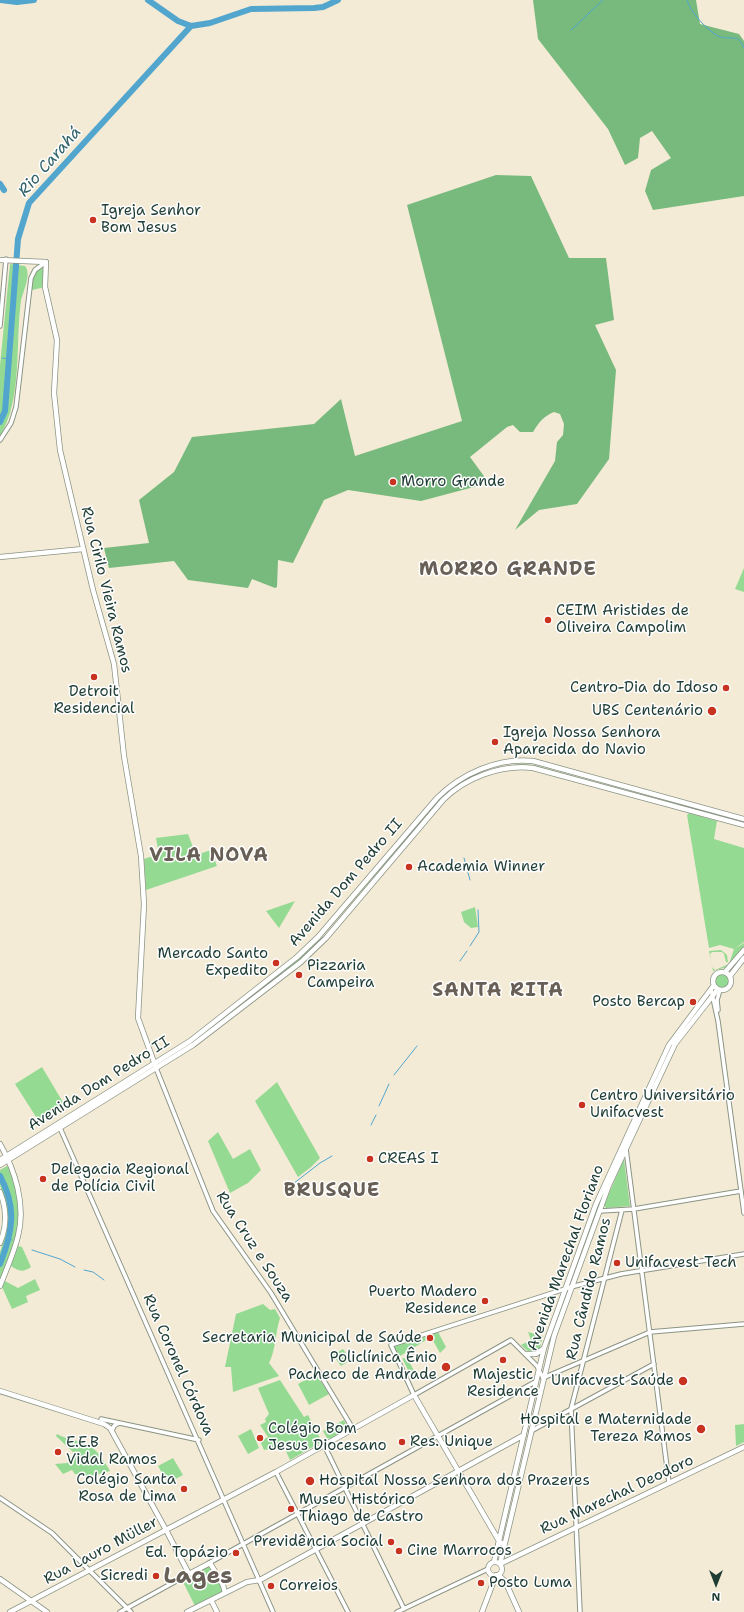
<!DOCTYPE html>
<meta charset="utf-8">
<style>
body{margin:0}
#map{position:relative;width:744px;height:1612px;overflow:hidden;background:#f4ebd6;font-family:"Shantell Sans",sans-serif}
canvas{display:block}
.north{position:absolute;left:696px;top:1564px;width:40px;height:40px;-webkit-text-stroke:3px #fff;paint-order:stroke;rotate:180deg;font-size:11px;font-weight:700;line-height:16px;text-align:center;color:#1f3d34}
.north::after{content:'';display:block;margin:auto;width:14px;height:18px;background:#1f3d34;clip-path:polygon(50% 0,100% 100%,50% 72%,0 100%)}
</style>
<div id="map">
<canvas width="744" height="1612"></canvas>
<div class="north">N</div>
</div>
<script>
const ctx = document.querySelector('canvas').getContext('2d');
ctx.lineJoin = 'round';
function paint(path, color) {
  ctx.fillStyle = color;
  ctx.fill(path, 'evenodd');
}
function trace(path, color, width, dash) {
  ctx.strokeStyle = color;
  ctx.lineWidth = width;
  ctx.lineCap = dash ? 'butt' : 'round';
  ctx.setLineDash(dash || []);
  ctx.stroke(path);
}
function label(font, color, halo, rows, align = 'center') {
  ctx.font = font + ' "Shantell Sans",sans-serif';
  ctx.lineWidth = 3;
  ctx.setLineDash([]);
  ctx.textBaseline = 'middle';
  ctx.strokeStyle = halo;
  ctx.fillStyle = color;
  for (const [text, x, y, turn = 0] of rows) {
    ctx.save();
    ctx.translate(x, y);
    ctx.rotate((+turn || 0) * Math.PI / 180);
    ctx.textAlign = isNaN(turn) ? turn : align;
    if (halo) ctx.strokeText(text, 0, 0);
    ctx.fillText(text, 0, 0);
    ctx.restore();
  }
}
paint(new Path2D(`
 M46 262 45 287 28 291 32 274Z
 M10 264 25 266C32 273 23 292 21 301 15 343 23 399 0 436V365Z
 M744 568V592L735 589Z
 M522 764 534 765 674 804 529 765H522L475 776 434 807 306 955 199 1039 161 1063 160 1062 208 1030 304 954 319 939 432 807C460 779 483 768 522 764Z
 M689 813 717 821 714 839 744 848V942L734 949 720 945 709 948 687 815Z
 M188 834 196 855 211 850 217 866 146 890 144 859 159 854 156 838Z
 M295 901 279 928 266 911Z
 M475 907 478 927 471 928 464 922 461 912Z
 M744 943V948L727 967 713 971 709 951 721 950 727 955 728 962H726L724 954 722 952H712L710 954 712 967 715 970 729 964 734 949Z
 M715 981a7 7 0 1 1 14 0a7 7 0 1 1-14 0Z
 M42 1067 64 1104 38 1120 15 1084Z
 M277 1082 320 1158 311 1167 298 1177 255 1101Z
 M218 1132 233 1159 250 1149 261 1170 248 1183 230 1193 208 1141Z
 M624 1159 630 1206 606 1208 604 1205Z
 M7 1166C13 1170 13 1179 15 1186 24 1225 15 1244 0 1280V1252L6 1233 8 1213 0 1185V1170Z
 M18 1246 22 1247 31 1267C22 1273 19 1271 11 1266Z
 M35 1279 40 1290 26 1296 28 1302 12 1309 2 1287 5 1281 18 1288Z
 M263 1304 270 1310 275 1309 280 1318C275 1333 276 1350 269 1363L279 1376 233 1392 231 1367H225L236 1314Z
 M437 1330 446 1347 440 1353 431 1337 397 1358 391 1345Z
 M528 1332 543 1336 539 1351 531 1354 521 1345 531 1340Z
 M343 1349 351 1360 341 1366 333 1355Z
 M402 1358 408 1359 414 1371 411 1376Z
 M316 1374 329 1394 309 1405 298 1384Z
 M280 1380 304 1417 308 1415 321 1440 320 1443 290 1460 284 1447 264 1450 260 1441 268 1437 260 1425 266 1422 265 1419 269 1414 258 1388Z
 M344 1420 348 1429 331 1439 327 1438 323 1431Z
 M744 1424V1442L736 1446 735 1425Z
 M251 1429 259 1448 248 1454 238 1436Z
 M57 1434C67 1440 80 1440 90 1446 98 1451 105 1462 110 1471L89 1477 75 1474 72 1470 63 1474 55 1464 67 1463 76 1455 56 1436Z
 M173 1458 183 1475 168 1483 158 1466Z
 M210 1563 225 1593 196 1608 181 1578Z`), '#95da93');
paint(new Path2D(`
 M533 0H696L700 24 739 34 744 41V196L653 210 645 191 651 170 671 158 652 131 640 138 638 158 625 165 608 129 538 39Z
 M496 175 531 176 569 258H606L614 320 595 325 616 370 609 459 577 504 539 510 515 530 555 461 557 442 563 435 564 424 560 414 554 412C544 416 539 422 533 432H520L513 425 507 427 470 457 489 483 421 501 348 490 324 500 293 563 278 560 277 587 275 588 252 579 248 588 188 580 174 561 109 568 104 548 149 543 139 500 174 472 192 437 314 424 341 399 355 456 462 421 407 205Z`), '#78ba7d');
trace(new Path2D(`
 M687 0C690 12 707 30 718 36 731 42 737 31 744 48
 M571 30 603 0
 M2 358 10 359
 M464 858 470 880
 M470 946 479 932 478 910
 M460 961 467 951
 M394 1075 417 1046
 M379 1106 389 1084
 M371 1125 376 1115
 M289 1187 320 1163 332 1156
 M9 1239 12 1240
 M32 1250 60 1259 75 1267
 M84 1270 93 1272 104 1280`), '#52a6ce', 1);
trace(new Path2D(`
 M0 0 17 2 34 0
 M148 0 178 21 191 26 210 23 251 9 314 8 323 7 338 0
 M0 184 4 190
 M0 422 5 411 18 239 29 203 191 26
 M0 1176C17 1208 13 1231 0 1264`), '#52a6ce', 6);
const minor = new Path2D(`
 M0 326 6 259
 M0 440 11 423 16 407 31 278 35 270 46 262
 M711 989 718 1021 744 1213
 M718 1010 717 1000 720 990
 M156 1068 213 1211 271 1293 353 1429
 M60 1128 273 1612
 M626 1149 669 1483
 M600 1211 634 1209 741 1191
 M744 1254 621 1274 571 1287 391 1345 414 1395 511 1340 537 1366 543 1378 650 1332 744 1324
 M101 1419 199 1440
 M112 1431 114 1426 119 1423
 M531 1431 654 1364
 M328 1443 326 1449 404 1609
 M276 1472 348 1612
 M0 1498 52 1533 131 1612
 M209 1563 535 1382
 M120 1612 189 1574
 M397 1612 488 1569
 M580 1612 571 1409 622 1210`);
const major = new Path2D(`
 M0 260 46 262 45 287 57 340 54 393 60 450 93 590 114 664 124 756 141 856 144 904 138 1018 155 1065
 M0 557 83 549
 M713 981a9 9 0 1 1 18 0a9 9 0 1 1-18 0Z
 M725 972 744 950
 M730 976 744 958
 M0 1144C15 1170 26 1205 18 1236 14 1253 6 1270 0 1286
 M0 1160 190 1041 297 957 318 937 437 798C461 774 498 757 533 761L744 819
 M0 1165 193 1045 301 962 326 938 443 800C465 778 501 764 533 768L744 825
 M0 1192C7 1209 7 1226 0 1243
 M526 1354H536L544 1348
 M0 1391 104 1424 110 1428 166 1530 189 1574 210 1563 223 1585 225 1593
 M494 1562 544 1348 596 1204 669 1045 714 985
 M488 1569a7 7 0 1 1 14 0a7 7 0 1 1-14 0Z
 M500 1564 554 1336 609 1185 675 1044 718 989
 M500 1564 744 1447
 M498 1575 505 1581 519 1612
 M0 1579 47 1612
 M211 1600 217 1612
 M10 1612 276 1472 414 1395 499 1541 504 1545
 M187 1612 247 1582 260 1580 524 1435
 M482 1612 496 1575`);
trace(minor, '#8a9485', 5.5);
trace(major, '#8a9485', 6);
trace(minor, '#fff', 3.5);
trace(major, '#fff', 4.5);
for (const [x, y, r, color] of [
 [93,220,4,"#c8321e"],
 [393,482,4,"#c8321e"],
 [548,620,4,"#c8321e"],
 [94,677,4,"#c8321e"],
 [726,688,4,"#c8321e"],
 [712,711,5,"#c8321e"],
 [495,742,4,"#c8321e"],
 [409,867,4,"#c8321e"],
 [276,963,4,"#c8321e"],
 [299,975,4,"#c8321e"],
 [693,1002,4,"#c8321e"],
 [582,1105,4,"#c8321e"],
 [370,1159,4,"#c8321e"],
 [43,1179,4,"#c8321e"],
 [617,1263,4,"#c8321e"],
 [485,1301,4,"#c8321e"],
 [430,1338,4,"#c8321e"],
 [503,1360,4,"#c8321e"],
 [446,1367,5,"#c8321e"],
 [683,1381,5,"#c8321e"],
 [701,1429,5,"#c8321e"],
 [260,1438,4,"#c8321e"],
 [402,1442,4,"#c8321e"],
 [58,1452,4,"#c8321e"],
 [310,1481,5,"#c8321e"],
 [184,1489,4,"#c8321e"],
 [291,1509,4,"#c8321e"],
 [391,1542,4,"#c8321e"],
 [399,1551,4,"#c8321e"],
 [236,1553,4,"#c8321e"],
 [156,1576,4,"#c8321e"],
 [481,1583,4,"#c8321e"],
 [271,1586,4,"#c8321e"]
]) {
  const dot = new Path2D();
  dot.arc(x, y, r, 0, 2 * Math.PI);
  ctx.fillStyle = color;
  ctx.fill(dot);
  trace(dot, '#fff', 1.5);
}
label('15px', '#1f3d34', '#fff', [
 ["Igreja Senhor",101,211],
 ["Bom Jesus",101,228],
 ["Morro Grande",401,482],
 ["CEIM Aristides de",556,611],
 ["Oliveira Campolim",556,628],
 ["Centro-Dia do Idoso",718,688,"right"],
 ["Detroit",94,692,"center"],
 ["Residencial",94,709,"center"],
 ["UBS Centenário",703,711,"right"],
 ["Igreja Nossa Senhora",503,733],
 ["Aparecida do Navio",503,750],
 ["Academia Winner",417,867],
 ["Mercado Santo",268,954,"right"],
 ["Expedito",268,971,"right"],
 ["Pizzaria",307,966],
 ["Campeira",307,983],
 ["Posto Bercap",685,1002,"right"],
 ["Centro Universitário",590,1096],
 ["Unifacvest",590,1113],
 ["CREAS I",378,1159],
 ["Delegacia Regional",51,1170],
 ["de Polícia Civil",51,1187],
 ["Unifacvest Tech",625,1263],
 ["Puerto Madero",477,1292,"right"],
 ["Residence",477,1309,"right"],
 ["Secretaria Municipal de Saúde",422,1338,"right"],
 ["Policlínica Ênio",437,1358,"right"],
 ["Pacheco de Andrade",437,1375,"right"],
 ["Majestic",503,1375,"center"],
 ["Residence",503,1392,"center"],
 ["Unifacvest Saúde",674,1381,"right"],
 ["Hospital e Maternidade",692,1420,"right"],
 ["Tereza Ramos",692,1437,"right"],
 ["Colégio Bom",268,1429],
 ["Jesus Diocesano",268,1446],
 ["Res. Unique",410,1442],
 ["E.E.B",66,1443],
 ["Vidal Ramos",66,1460],
 ["Colégio Santa",176,1480,"right"],
 ["Rosa de Lima",176,1497,"right"],
 ["Hospital Nossa Senhora dos Prazeres",319,1481],
 ["Museu Histórico",299,1500],
 ["Thiago de Castro",299,1517],
 ["Previdência Social",383,1542,"right"],
 ["Cine Marrocos",407,1551],
 ["Ed. Topázio",228,1553,"right"],
 ["Sicredi",148,1576,"right"],
 ["Posto Luma",489,1583],
 ["Correios",279,1586]
], 'left');
label('15px', '#1f3d34', '#fff', [
 ["Rua Cirilo Vieira Ramos",106,590,76],
 ["Avenida Dom Pedro II",346,883,-49],
 ["Avenida Dom Pedro II",99,1084,-32],
 ["Rua Cruz e Souza",254,1247,57],
 ["Avenida Marechal Floriano",566,1258,-70],
 ["Rua Cândido Ramos",589,1289,-76],
 ["Rua Coronel Córdova",178,1365,66],
 ["Rua Marechal Deodoro",617,1495,-25],
 ["Rua Lauro Müller",101,1551,-28]
]);
label('italic 16px', '#31626a', '#fff', [
 ["Rio Carahá",50,162,-49]
]);
ctx.letterSpacing = '1px';
label('bold 19px', '#686056', '#fff', [
 ["MORRO GRANDE",508,570],
 ["VILA NOVA",209,856],
 ["SANTA RITA",498,991],
 ["BRUSQUE",332,1191]
]);
ctx.letterSpacing = '0px';
label('bold 23px', '#686056', '#fff', [
 ["Lages",198,1577]
]);
</script>
